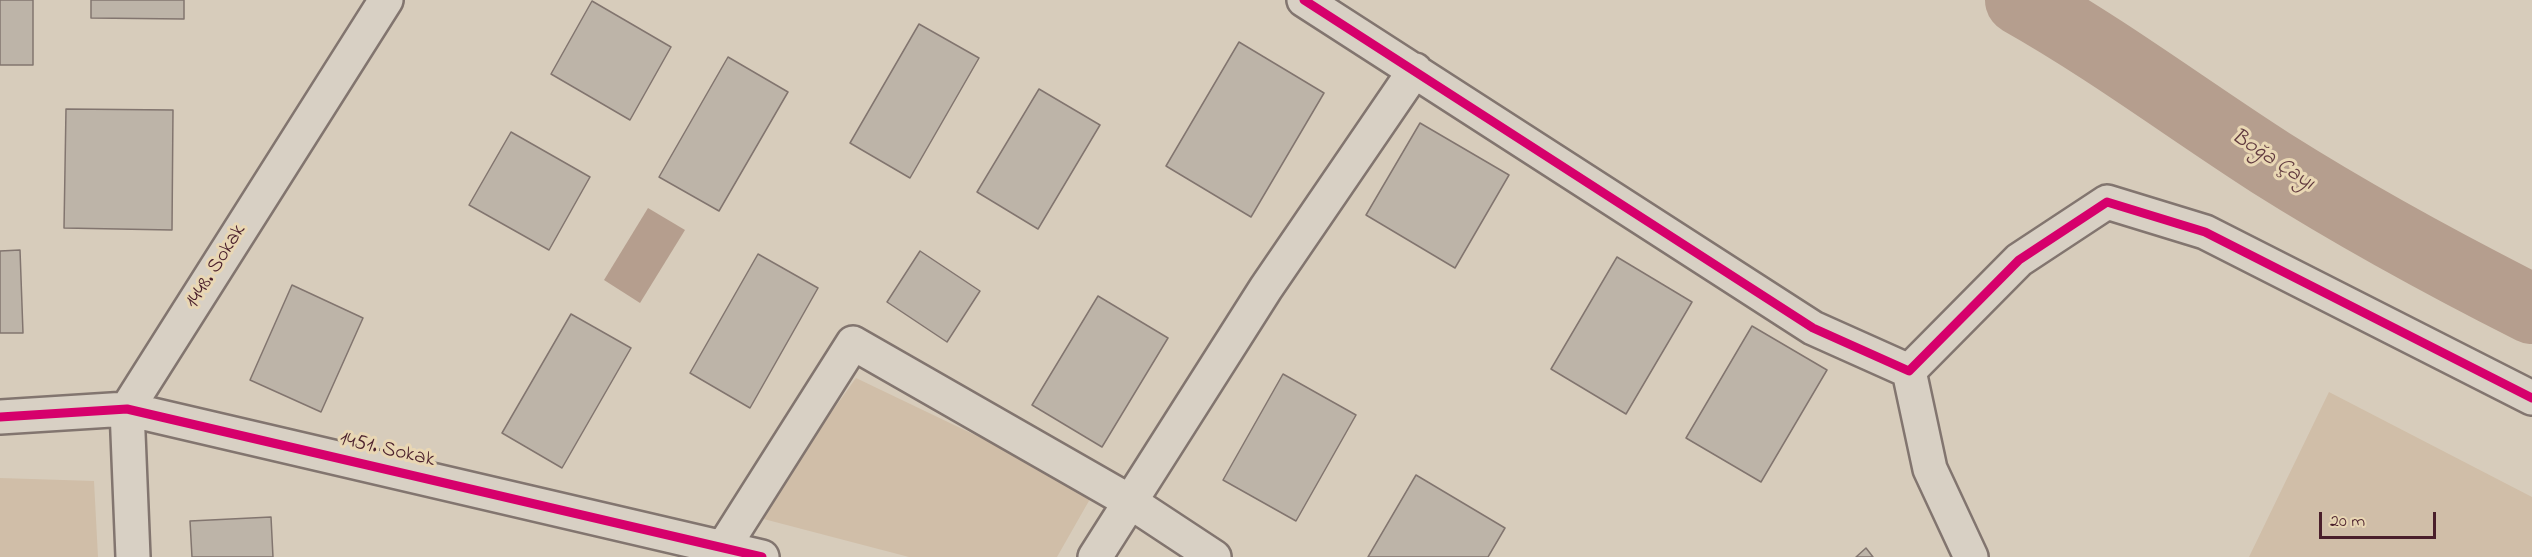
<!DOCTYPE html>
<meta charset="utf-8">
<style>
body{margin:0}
#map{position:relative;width:2532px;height:557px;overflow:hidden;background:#d7ccbb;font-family:"Indie Flower",sans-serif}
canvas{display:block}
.scale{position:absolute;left:2319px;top:512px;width:117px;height:27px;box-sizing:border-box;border:3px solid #4a1f2b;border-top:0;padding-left:8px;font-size:18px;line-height:21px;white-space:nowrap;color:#4a1f2b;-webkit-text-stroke:4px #e9d7b4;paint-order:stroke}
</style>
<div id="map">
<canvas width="2532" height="557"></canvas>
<div class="scale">20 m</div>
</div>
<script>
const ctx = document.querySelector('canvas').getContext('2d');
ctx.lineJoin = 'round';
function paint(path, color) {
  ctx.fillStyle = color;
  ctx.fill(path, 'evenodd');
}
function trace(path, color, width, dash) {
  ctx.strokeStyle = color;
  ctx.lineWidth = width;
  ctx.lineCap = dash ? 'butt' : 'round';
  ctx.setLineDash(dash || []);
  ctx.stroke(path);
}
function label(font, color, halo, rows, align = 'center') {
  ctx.font = font + ' "Indie Flower",sans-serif';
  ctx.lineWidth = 6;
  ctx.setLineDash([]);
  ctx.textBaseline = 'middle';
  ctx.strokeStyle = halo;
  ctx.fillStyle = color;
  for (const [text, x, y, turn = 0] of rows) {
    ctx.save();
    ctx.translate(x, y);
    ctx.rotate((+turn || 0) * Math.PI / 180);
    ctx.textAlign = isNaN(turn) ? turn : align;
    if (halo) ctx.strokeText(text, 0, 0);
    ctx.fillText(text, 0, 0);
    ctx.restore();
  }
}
paint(new Path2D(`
 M856 378 1094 492 1057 557H909L756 517Z
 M2329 392 2532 497V557H2249Z
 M0 478 94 481 98 557H0Z`), '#d0bea8');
paint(new Path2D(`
 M648 208 685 230 640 303 604 280Z`), '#b59e8e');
trace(new Path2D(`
 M2020 0C2107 49 2187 109 2271 163 2355 216 2443 264 2532 309`), '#b59e8e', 70);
const building = new Path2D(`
 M0 0H33V65H0Z
 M91 0H184V19L91 18Z
 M592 1 671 47 630 120 551 74Z
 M919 24 979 58 910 178 850 143Z
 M1239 42 1324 93 1251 217 1166 166Z
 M728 57 788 92 719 211 659 177Z
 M1039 89 1100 125 1038 229 977 192Z
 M66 109 173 110 172 230 64 228Z
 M1420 123 1509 175 1455 268 1366 215Z
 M511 132 590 177 549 250 469 205Z
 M20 250 23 333H0V251Z
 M920 251 980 291 947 342 887 302Z
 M758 254 818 288 750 408 690 373Z
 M1617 257 1692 302 1626 414 1551 369Z
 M292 285 363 318 321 412 250 380Z
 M1098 296 1168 338 1102 447 1032 405Z
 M571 314 631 348 562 468 502 433Z
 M1752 326 1827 370 1761 482 1686 438Z
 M1283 374 1356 415 1296 521 1223 480Z
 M1416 475 1505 528 1488 557H1368Z
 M271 517 273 557H192L190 521Z
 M1866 548 1873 557H1856Z`);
paint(building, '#bdb4a8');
trace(building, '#82756f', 1.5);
const minor = new Path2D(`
 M1304 0 1813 328 1909 371 2019 260 2107 202 2205 232 2532 398
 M1909 371 1930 469 1971 557
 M0 417 127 409 762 557
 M723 548 853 343 1129 501 1214 557
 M133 557 127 409 386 0
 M1095 557 1266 288 1415 70`);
trace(minor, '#82756f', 38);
trace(minor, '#d8d0c4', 33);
trace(new Path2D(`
 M1304 0 1813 328 1909 371 2019 260 2107 202 2205 232 2532 398
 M0 417 127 409 762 557`), '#d6006c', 9);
label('21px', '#4a1f2b', '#e9d7b4', [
 ["1448. Sokak",217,267,-58],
 ["1451. Sokak",387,451,13]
]);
label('italic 22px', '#613a3f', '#e9d7b4', [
 ["Boğa Çayı",2272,161,33]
]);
</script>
